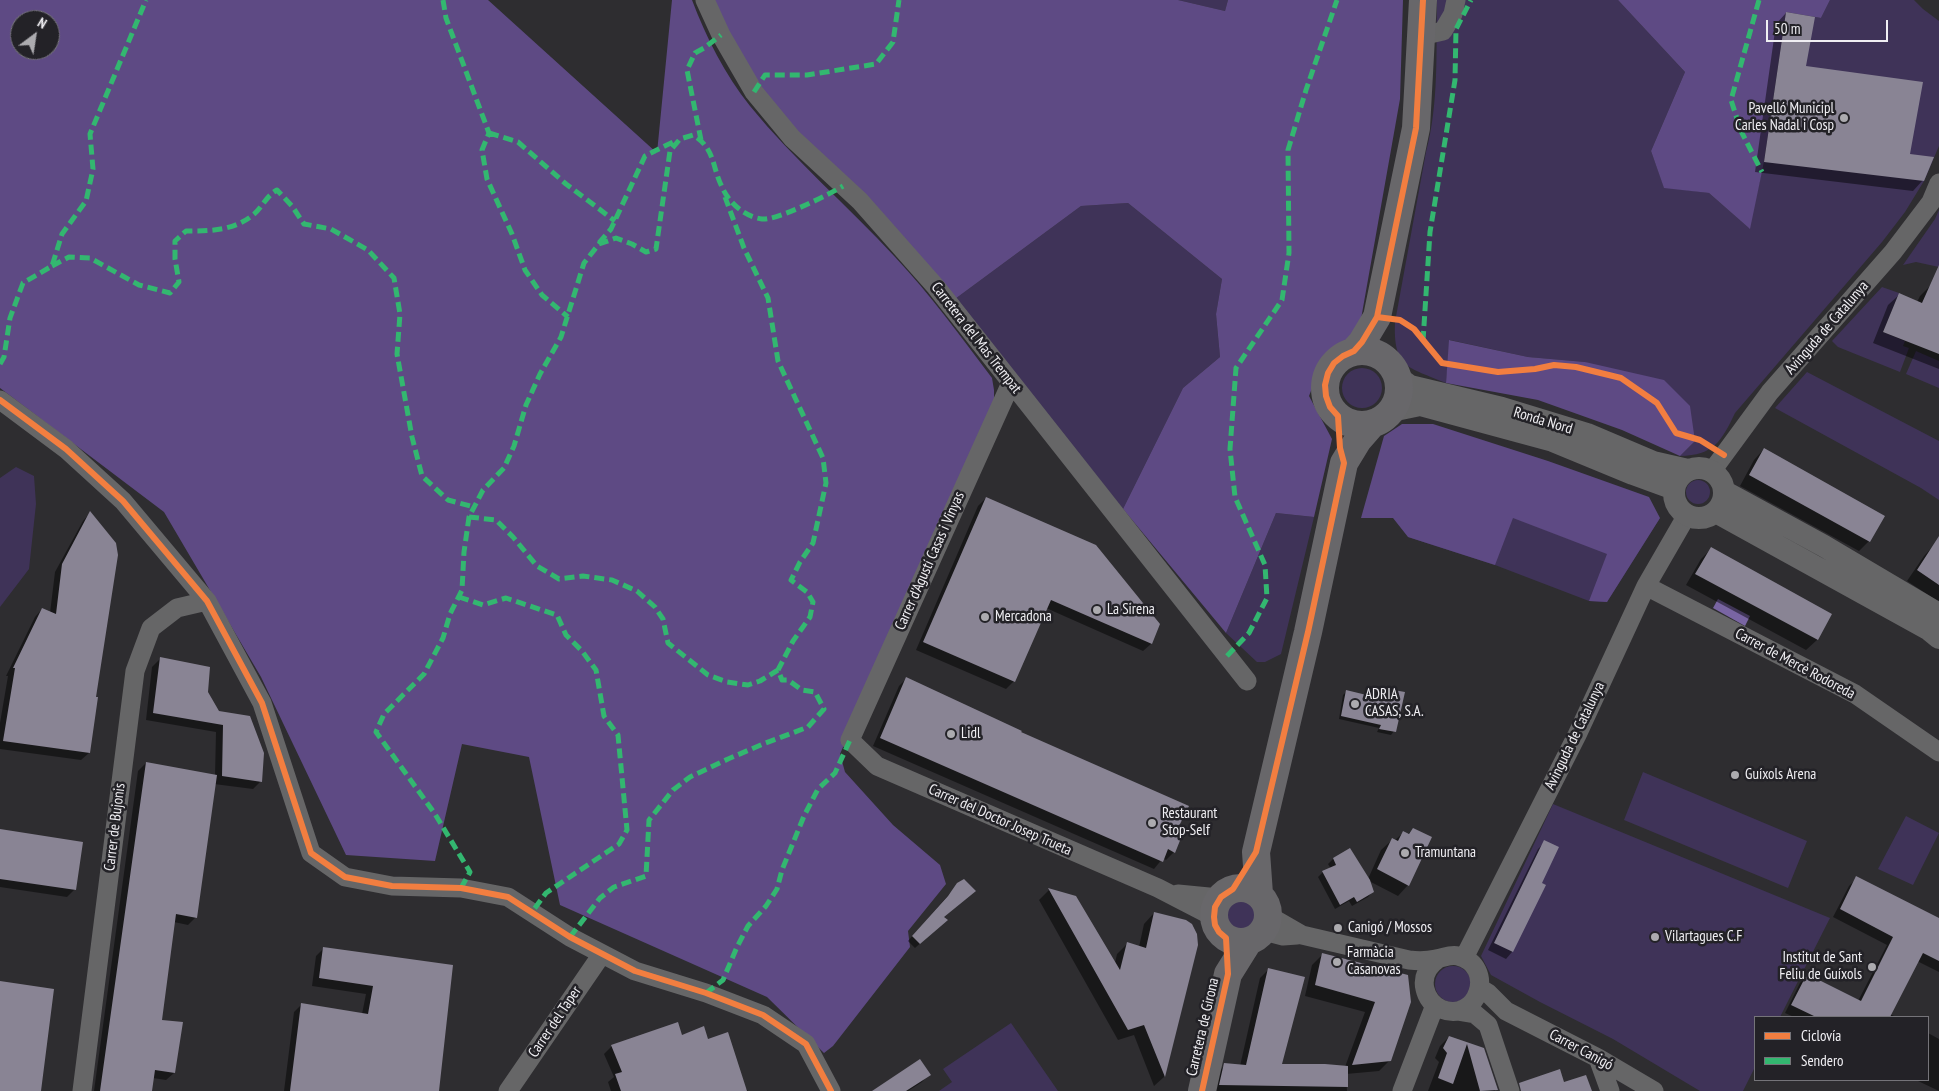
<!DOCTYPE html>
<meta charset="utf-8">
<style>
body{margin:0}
#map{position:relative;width:1939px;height:1091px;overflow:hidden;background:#2e2d30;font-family:"PT Sans Narrow",sans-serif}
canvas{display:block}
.legend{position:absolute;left:1754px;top:1016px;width:175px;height:65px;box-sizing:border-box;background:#232227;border:1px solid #757479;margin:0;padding:6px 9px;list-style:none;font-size:15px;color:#f0eff3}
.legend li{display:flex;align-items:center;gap:10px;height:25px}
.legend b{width:25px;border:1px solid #757479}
.north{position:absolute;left:10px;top:10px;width:50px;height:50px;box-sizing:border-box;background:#232227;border:1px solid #757479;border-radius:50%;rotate:31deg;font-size:14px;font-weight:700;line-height:20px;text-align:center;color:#f0eff3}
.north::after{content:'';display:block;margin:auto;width:18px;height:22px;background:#acabaf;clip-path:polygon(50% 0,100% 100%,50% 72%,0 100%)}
.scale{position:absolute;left:1766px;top:20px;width:122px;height:22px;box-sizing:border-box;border:2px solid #f0eff3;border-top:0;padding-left:6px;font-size:15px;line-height:18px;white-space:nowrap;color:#f0eff3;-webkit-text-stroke:4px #232227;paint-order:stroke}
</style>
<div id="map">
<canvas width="1939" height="1091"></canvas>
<ul class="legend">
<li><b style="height:6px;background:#f27e40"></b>Ciclovía</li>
<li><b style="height:6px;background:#33b770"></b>Sendero</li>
</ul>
<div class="north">N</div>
<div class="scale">50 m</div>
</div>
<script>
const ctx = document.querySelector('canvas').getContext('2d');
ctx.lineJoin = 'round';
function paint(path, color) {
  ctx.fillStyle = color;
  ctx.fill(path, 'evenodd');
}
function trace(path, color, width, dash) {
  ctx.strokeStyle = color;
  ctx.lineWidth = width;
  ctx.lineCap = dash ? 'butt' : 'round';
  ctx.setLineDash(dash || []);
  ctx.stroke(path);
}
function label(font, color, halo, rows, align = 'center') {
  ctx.font = font + ' "PT Sans Narrow",sans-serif';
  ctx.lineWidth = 5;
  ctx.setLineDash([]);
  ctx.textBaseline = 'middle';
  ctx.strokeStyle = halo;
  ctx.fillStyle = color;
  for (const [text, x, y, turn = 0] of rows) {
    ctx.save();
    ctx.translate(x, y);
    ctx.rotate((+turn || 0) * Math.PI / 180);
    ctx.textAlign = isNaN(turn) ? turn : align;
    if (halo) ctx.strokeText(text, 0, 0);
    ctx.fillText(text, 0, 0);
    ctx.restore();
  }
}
paint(new Path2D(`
 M1178 0H1228L1225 11Z
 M1437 0H1618L1685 72 1651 151 1664 187 1709 193 1749 228 1764 162 1786 12 1821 18 1830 0H1914L1923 9 1939 21V146L1924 181 1905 212 1882 242 1735 413C1721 442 1714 455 1680 456L1695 441 1585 362 1528 357 1450 340 1446 383C1408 367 1393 368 1395 322L1426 152C1439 104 1436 50 1437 0Z
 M1128 203 1222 279 1216 314 1220 357 1183 388 1123 509 955 299 1081 206Z
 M1939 210V267L1916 262 1903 265 1935 219Z
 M1882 287 1899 293 1883 332 1905 341 1903 346 1909 348 1900 372 1838 347 1832 341Z
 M1916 351 1939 361V388L1906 374Z
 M1342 388a20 20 0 1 1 40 0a20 20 0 1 1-40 0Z
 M1807 372 1939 441V500L1921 488 1775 408Z
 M16 467 34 476 36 504 29 569 0 607V478Z
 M1686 492a12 12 0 1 1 24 0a12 12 0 1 1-24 0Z
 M1276 513 1314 517 1281 654 1265 662H1257L1226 633Z
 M1513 517 1572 540 1660 518 1607 602 1589 601 1495 565 1408 537 1469 518Z
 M1643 772 1807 841 1788 888 1624 820Z
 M1553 804 1830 918 1780 1017H1755V1067L1743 1091H1700L1613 1039 1540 1002 1491 975 1481 956Z
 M1906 816 1939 833 1913 885 1878 869Z
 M1226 915a16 16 0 1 1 32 0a16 16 0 1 1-32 0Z
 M1435 984a18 18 0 1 1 36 0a18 18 0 1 1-36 0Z
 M1011 1023 1058 1091H939L952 1082 943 1069Z`), '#3f3358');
paint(new Path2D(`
 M0 0H488L657 153 672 0H692C706 37 725 75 750 106 794 160 848 206 895 257 930 294 961 337 992 378L994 390V400L840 754 845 772 893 825 940 865 946 884 908 931 910 947 833 1046 824 1053 767 997 560 905 529 757 462 744 435 861 346 855 261 677 164 512 0 388ZM20 20H50V50H20Z
 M708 0H1178L1225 11 1228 0H1403L1400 99 1358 336 1325 355 1309 396 1332 439 1314 517 1276 513 1226 633 1123 509 1183 388 1220 357 1216 314 1222 279 1128 203 1081 206 955 299 750 82Z
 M1618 0H1830L1821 18 1786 12 1764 162 1750 229 1709 193 1664 188 1651 151 1685 72Z
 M1449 340 1528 357 1585 362 1664 380 1690 406 1695 441 1680 456 1622 430 1538 400 1446 383Z
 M1402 424H1433L1548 461 1649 497 1660 518 1607 602 1589 601 1607 554 1513 518 1495 565 1408 537 1393 518H1361L1384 436Z`), '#5e4a84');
paint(new Path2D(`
 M1718 599 1750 616 1745 626 1713 608Z`), '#7965a3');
paint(new Path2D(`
 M1786 13 1804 67 1909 155 1923 180 1913 191 1755 172 1776 24Z
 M1930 286 1939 289V369L1873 343 1888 305 1899 295 1917 302 1920 296Z
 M1764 449 1869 541 1859 551 1740 486 1754 460Z
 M986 498 1158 625 1151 644 1143 651 1046 608 1014 681 1006 689 916 650 978 506Z
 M90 513 94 698 89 753 81 760 0 749V723L8 676H6L35 617 42 609 50 613 55 572 83 521Z
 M1934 545 1939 548V602L1907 581 1924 556Z
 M1711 549 1831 615 1817 640 1806 650 1686 585 1701 559Z
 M160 659 206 692 260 782 253 789 214 784 196 917 188 925 174 922 161 1021 174 1073 166 1080 153 1078 151 1091H94L138 771 146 763 215 776 216 732 146 720 152 667Z
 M907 678 1177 826 1174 852 1166 860 1163 858 1154 869 873 746 899 686Z
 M1389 690 1394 731 1391 735 1377 732 1379 728 1339 719 1343 695 1346 692 1384 701 1386 693Z
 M1413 829 1408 885 1398 896 1369 881 1373 891 1368 897 1352 906 1349 901 1335 909 1318 877 1323 872 1331 869 1328 864 1333 859 1368 879 1381 850 1392 840 1394 841 1403 833 1407 835Z
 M0 831 75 889 67 897 0 887Z
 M1545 842 1512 952 1506 959 1488 950 1538 849Z
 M1857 878 1939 919V972L1917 961 1890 1014 1896 1017H1794L1785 1013 1800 983 1807 975 1858 1001 1887 945 1833 917 1849 886Z
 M958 884 942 917V924L915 948 908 941Z
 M1049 890 1076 897 1115 963 1117 954 1127 944 1139 947 1144 924 1154 913 1196 944 1164 1077 1154 1086 1134 1035 1118 1040 1039 900Z
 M323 949 452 966 438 1091H284L294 1012 301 1005 362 1014 366 994 312 986 316 956Z
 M1323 954 1407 976 1390 1060 1379 1071 1346 1074 1347 1091H1212L1216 1074 1225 1065 1240 1066 1260 978 1269 969 1281 1065 1345 1067 1365 1012 1305 996 1312 965Z
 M1928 1033 1939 1039V1091L1916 1080H1928Z
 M681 1036 707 1041 748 1091H611L608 1082 614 1077 604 1054 612 1046Z
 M1449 1037 1483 1049 1495 1091H1428L1439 1062 1435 1058 1440 1046Z
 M929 1074 922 1082 908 1091H874Z`), '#0007');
paint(new Path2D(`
 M1786 12 1815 17 1806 66 1923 82 1910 154 1934 157 1924 181 1764 162Z
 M1939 265V354L1883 332 1899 293 1922 303Z
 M1764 448 1885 516 1870 542 1749 475Z
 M986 497 1096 545 1160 624 1152 644 1051 600 1015 682 923 642Z
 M90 511 116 543 118 555 96 697H98L90 753 3 741 15 668H13L42 608 56 614 62 564Z
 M1939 536V585L1917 570Z
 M1711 547 1832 614 1818 640 1695 574Z
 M160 657 210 667 208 692 219 711 250 716 264 753 262 782 222 776 223 725 153 713Z
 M906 677 1022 731 1021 732 1189 806 1179 826 1185 828 1175 853 1168 849 1163 862 880 738Z
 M1388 689 1405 692 1396 732 1379 729 1381 725 1341 716 1346 690 1387 700Z
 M146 762 217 775 197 918 176 914 162 1020 183 1022 175 1073 155 1070 152 1091H100Z
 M1413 828 1432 837 1409 886 1377 869 1392 838 1398 841 1403 831 1409 834Z
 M0 829 83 842 76 890 0 879Z
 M1544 840 1559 847 1542 883 1546 885 1513 952 1494 943Z
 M1350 848 1370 880 1374 892 1357 902 1354 897 1340 905 1322 871 1336 865 1333 858Z
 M1856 876 1939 918V961L1923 953 1890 1017H1816L1791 1005 1807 974 1861 1001 1893 937 1840 909Z
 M964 879 976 891 944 917 948 920 920 944 912 936 948 896 957 883Z
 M1048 888 1076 896 1120 970 1127 942 1146 948 1154 912 1186 920 1192 924 1197 934 1198 945 1165 1077 1144 1025 1128 1030Z
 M323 947 453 965 439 1091H290L301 1003 368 1014 373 986 319 978Z
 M1322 953 1408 975 1411 1002 1391 1061 1352 1065 1375 1002 1315 985Z
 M1268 968 1305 977 1282 1064H1325L1348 1066V1087L1219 1085 1224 1063 1246 1065Z
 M0 981 54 989 41 1091H0Z
 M678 1022 682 1035 704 1026 708 1039 728 1032 747 1091H621L615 1074 622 1072 611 1045Z
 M1449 1036 1484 1048 1498 1090 1480 1091 1467 1044 1453 1084 1438 1078 1447 1053 1443 1048Z
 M920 1059 931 1075 906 1091H872Z
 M1560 1069 1564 1082 1586 1075 1592 1091H1521L1519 1083Z`), '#898494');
trace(new Path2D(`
 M705 0 721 35 754 92 792 138 860 201 936 287 1247 681
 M1421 36 1443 31 1453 14 1456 0
 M1011 383 850 740 877 766 1158 888 1214 917
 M0 400 66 449 123 501 207 601 262 703 311 853 345 877 392 886 461 888 508 897 570 937 635 971 706 993 763 1015 806 1044 831 1091
 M1712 471 1770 392 1893 252 1931 202 1939 183
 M1646 586 1855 694 1939 752
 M1178 894 1219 898
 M1269 916 1302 935 1409 960C1418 961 1427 961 1436 959 1444 958 1450 954 1458 956 1497 966 1478 1024 1441 1009 1433 1005 1427 998 1425 989 1422 977 1428 966 1438 959
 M1264 931 1283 936 1297 935
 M1464 958 1577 735 1646 586 1687 515
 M1480 988 1488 993 1506 1011 1598 1058 1654 1091
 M1457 1011 1475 1014 1488 1025 1510 1091
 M1598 1058 1610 1091
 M82 1091 135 671 151 628 177 608 207 601
 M508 1091 602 954
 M1402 1091 1435 1005`), '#666667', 19);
trace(new Path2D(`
 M1398 377 1410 386 1502 408 1587 434 1653 462 1688 470
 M1391 411 1420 405 1553 441 1633 474 1674 489
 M1674 493a25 25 0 1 1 50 0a25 25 0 1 1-50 0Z
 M1725 492 1824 546 1939 614
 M1716 512 1928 629 1939 638`), '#666667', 22);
trace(new Path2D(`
 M1354 351 1362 342 1377 317 1416 128 1423 0
 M1325 388a37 37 0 1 1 74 0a37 37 0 1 1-74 0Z
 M1214 915a27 27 0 1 1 54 0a27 27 0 1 1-54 0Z
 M1259 894 1256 852 1308 632 1344 463 1358 440 1372 424
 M1202 1091 1228 974 1248 942`), '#68676a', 28);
trace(new Path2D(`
 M443 0 446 18 489 133 482 150 487 179 512 234 525 270 542 295 568 317
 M1759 0 1731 100 1741 131 1762 172
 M754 92 765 75H807L876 64 893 42 899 0
 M489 133 518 142 566 184 615 221
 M701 140 687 70 695 53 704 48 721 35
 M599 243 611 229 645 156 677 140
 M52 266 69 257 90 258 139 285 170 293 179 282 175 259V241L186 231C210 231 233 231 253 215 262 208 266 196 277 190L292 206 304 224 331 229 368 250 394 278 400 314 397 354 412 437 422 476 448 500 474 507
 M1423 341 1430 232 1455 80 1456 29 1471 0
 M0 364 4 357 10 318 23 283 52 266 62 234 86 201 93 169 90 134 146 0
 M469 517 496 520 513 537 537 566 559 579 583 576 612 580 637 591 655 607 663 619 668 643 708 675 727 682 748 685 760 681 778 670
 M459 597 483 605 506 598 557 615 566 635 582 651 596 670 604 716 618 735 627 830 619 844 546 893 532 912
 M1227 656 1249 633 1267 598 1265 565 1235 497 1230 449 1236 368 1282 300 1289 253 1288 150 1306 90 1337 0
 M461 888 470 872 435 814 376 732 384 714 424 674 443 638 450 614 462 590 464 552 469 517 483 490 504 468 514 446 526 405 540 374 561 337 584 263 599 244 616 238 632 244 646 252 656 249 670 151 680 139 693 135C715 148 712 167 722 187 729 203 745 217 762 219 776 221 830 194 843 186
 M570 937 600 898 614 887 646 876 649 820 673 790 690 777 728 759 763 744 808 727 824 709 815 692 802 690 788 680H782L778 670 793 641 810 617 813 602 807 592 791 580 800 562 813 543 826 483 823 458 778 361 768 298 744 248 725 197
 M706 993 723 980 737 947 748 926 766 906 777 889 782 870 804 816 818 789 835 773 850 740`), '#33b770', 5, [10, 5]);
trace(new Path2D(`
 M1377 317 1400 320 1414 329 1442 363 1498 372 1535 369 1554 365 1576 367 1621 378 1657 403 1676 433 1700 440 1724 455
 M0 400 66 449 123 501 207 601 262 703 311 853 345 877 392 886 461 888 508 897 570 937 635 971 706 993 763 1015 806 1044 831 1091
 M1202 1091 1228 974 1226 938 1219 932 1215 925 1214 917 1215 907 1221 897 1233 889 1256 852 1308 632 1344 463 1340 448 1338 416 1330 407 1326 396 1325 385 1328 373 1334 363 1343 356 1354 351 1362 342 1377 317 1416 128 1423 0`), '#f27e40', 6);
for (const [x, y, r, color] of [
 [1844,118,5,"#acabaf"],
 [1097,610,5,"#acabaf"],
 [985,617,5,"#acabaf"],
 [1355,704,5,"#acabaf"],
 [951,734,5,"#acabaf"],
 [1735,775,5,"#acabaf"],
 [1152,823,5,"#acabaf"],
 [1405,853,5,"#acabaf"],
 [1338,928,5,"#acabaf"],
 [1655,937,5,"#acabaf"],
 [1337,962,5,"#acabaf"],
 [1872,967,5,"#acabaf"]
]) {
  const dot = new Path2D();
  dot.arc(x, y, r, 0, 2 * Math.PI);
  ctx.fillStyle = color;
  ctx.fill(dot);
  trace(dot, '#232227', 2);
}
label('15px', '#f0eff3', '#232227', [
 ["Pavelló Municipl",1834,109,"right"],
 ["Carles Nadal i Cosp",1834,126,"right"],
 ["La Sirena",1107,610],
 ["Mercadona",995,617],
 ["ADRIA",1365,695],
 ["CASAS, S.A.",1365,712],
 ["Lidl",961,734],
 ["Guíxols Arena",1745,775],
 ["Restaurant",1162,814],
 ["Stop-Self",1162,831],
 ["Tramuntana",1415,853],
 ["Canigó / Mossos",1348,928],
 ["Vilartagues C.F",1665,937],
 ["Farmàcia",1347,953],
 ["Casanovas",1347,970],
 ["Institut de Sant",1862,958,"right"],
 ["Feliu de Guíxols",1862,975,"right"]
], 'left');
label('15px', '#f0eff3', '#232227', [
 ["Avinguda de Catalunya",1827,328,-49],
 ["Carretera del Mas Trempat",976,338,52],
 ["Ronda Nord",1543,421,17],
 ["Carrer d'Agustí Casas i Vinyas",930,561,-66],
 ["Carrer de Mercè Rodoreda",1795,664,28],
 ["Avinguda de Catalunya",1575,736,-64],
 ["Carrer del Doctor Josep Trueta",1000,820,24],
 ["Carrer de Bujonis",115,827,-83],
 ["Carrer del Taper",555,1022,-56],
 ["Carretera de Girona",1203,1027,-77],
 ["Carrer Canigó",1581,1050,28]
]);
</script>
